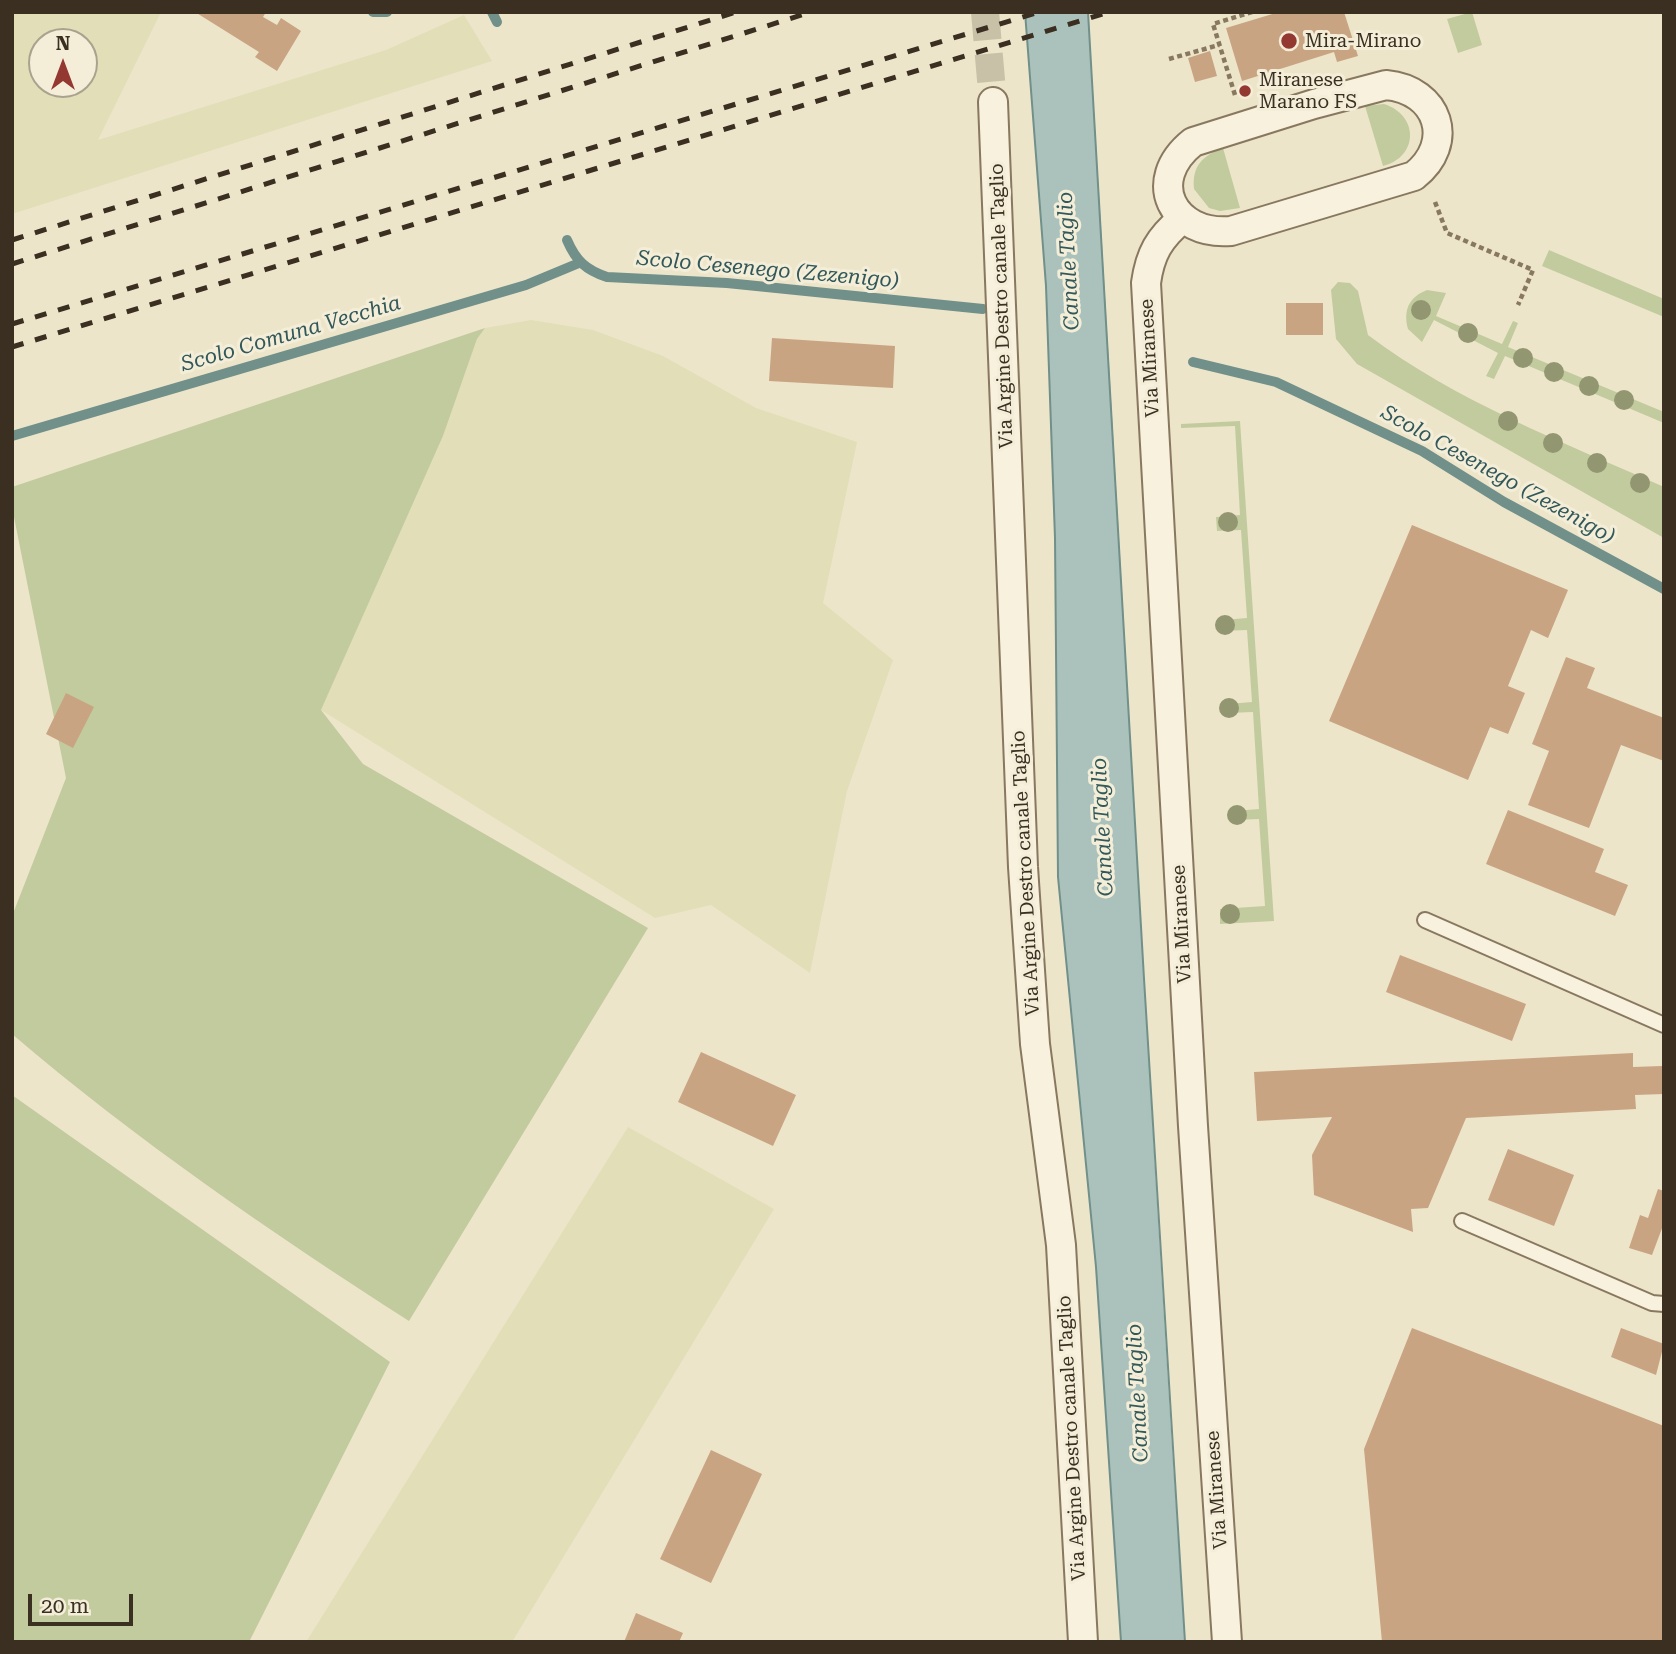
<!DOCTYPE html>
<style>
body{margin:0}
#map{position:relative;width:1676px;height:1654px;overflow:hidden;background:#ede5c9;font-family:"Roboto Serif",serif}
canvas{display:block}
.frame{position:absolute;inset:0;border:14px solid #3a2f21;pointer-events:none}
.north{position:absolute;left:28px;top:28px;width:70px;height:70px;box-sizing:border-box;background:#f4eed9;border:2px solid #aaa28f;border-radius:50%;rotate:0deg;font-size:19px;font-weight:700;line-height:28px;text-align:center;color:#3a2f21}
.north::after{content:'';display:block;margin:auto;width:24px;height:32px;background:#943832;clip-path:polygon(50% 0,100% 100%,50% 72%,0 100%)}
.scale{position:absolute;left:28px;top:1594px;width:105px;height:32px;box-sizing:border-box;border:4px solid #3a2f21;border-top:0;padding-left:9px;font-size:21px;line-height:24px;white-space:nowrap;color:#3a2f21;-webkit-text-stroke:5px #f4eed9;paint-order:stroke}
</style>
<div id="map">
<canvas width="1676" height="1654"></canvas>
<div class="frame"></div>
<div class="north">N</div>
<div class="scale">20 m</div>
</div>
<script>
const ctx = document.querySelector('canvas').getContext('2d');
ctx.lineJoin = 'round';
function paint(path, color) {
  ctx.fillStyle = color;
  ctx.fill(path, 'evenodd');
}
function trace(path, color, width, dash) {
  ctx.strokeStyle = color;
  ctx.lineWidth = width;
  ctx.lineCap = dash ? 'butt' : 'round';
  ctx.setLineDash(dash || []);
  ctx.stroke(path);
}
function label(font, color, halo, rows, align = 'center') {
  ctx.font = font + ' "Roboto Serif",serif';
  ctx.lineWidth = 6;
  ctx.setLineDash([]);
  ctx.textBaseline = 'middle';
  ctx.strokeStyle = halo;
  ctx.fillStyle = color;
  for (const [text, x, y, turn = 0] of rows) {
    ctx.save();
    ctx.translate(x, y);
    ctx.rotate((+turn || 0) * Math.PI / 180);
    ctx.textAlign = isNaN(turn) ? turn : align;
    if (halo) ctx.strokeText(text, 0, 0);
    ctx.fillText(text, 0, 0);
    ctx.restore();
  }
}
paint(new Path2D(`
 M12 12H161L98 140 386 50 464 15 492 61 12 214ZM42 42H84V84H42Z
 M531 320 593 330 663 356 756 408 857 442 823 603 893 660 847 791 810 973 711 905 655 918 321 710 443 436 477 339 485 328Z
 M628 1127 774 1209 512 1642H306Z`), '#e2deb7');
paint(new Path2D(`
 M1472 12 1482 45 1458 53 1447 19Z
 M1384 104C1419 115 1419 157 1383 166L1365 106Z
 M1223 148 1240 208 1220 211 1209 208 1194 189C1192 166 1202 156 1223 148Z
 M1549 250 1664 299V317L1542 266Z
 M1338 282 1350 283 1358 291 1368 335C1457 402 1563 442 1664 487V538L1357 364 1336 339 1331 290Z
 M1427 290 1446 293 1436 316 1502 344 1513 321 1518 323 1508 347 1664 412V423L1505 356 1494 379 1486 376 1498 353 1434 320 1422 342 1408 329C1403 310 1409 297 1427 290Z
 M485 328 477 339 443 436 321 710 363 764 648 928 409 1321C272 1233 136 1140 12 1034V916L66 778 12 507V487Z
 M1240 421 1274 921 1220 924V909L1265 906 1259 819 1235 820V811L1259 809 1253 712 1229 713 1228 704 1252 702 1247 630 1223 631V620L1247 618 1241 530 1217 531 1216 517 1240 515 1235 426 1181 428V424Z
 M12 1095 390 1362 249 1642H12Z`), '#c2cb9e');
const water = new Path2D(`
 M1025 12H1088C1122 555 1148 1099 1185 1642H1121L1096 1267 1058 877 1055 538 1046 286Z`);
paint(water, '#aac1bc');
trace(water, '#71908a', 2);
trace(new Path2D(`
 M373 12H387
 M492 12 497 22
 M567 240C576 261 586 270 607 277L727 283 983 309
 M1193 362 1276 382 1422 451 1504 502 1664 589
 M12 436 526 285 579 263`), '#71908a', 10);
paint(new Path2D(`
 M195 12H266L263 17 277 25 281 18 301 31 277 71 255 57 259 52Z
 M1279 12H1344L1358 56 1337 62 1334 52 1242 81 1226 28Z
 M1210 51 1217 76 1195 82 1188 58Z
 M1286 303H1323V335H1286Z
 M772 338 895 346 893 388 769 381Z
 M1412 525 1568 590 1548 638 1531 630 1508 686 1525 693 1508 734 1490 727 1468 780 1329 721Z
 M1566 657 1595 668 1587 688 1664 718V761L1621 745 1589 828 1528 805 1549 751 1532 744Z
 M66 693 94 707 73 748 46 734Z
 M1508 810 1604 849 1595 872 1628 885 1615 916 1486 864Z
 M1400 955 1526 1004 1512 1041 1386 992Z
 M701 1052 796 1095 773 1146 678 1102Z
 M1633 1053V1067L1662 1066 1664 1094 1635 1095 1636 1109 1466 1118 1428 1208 1411 1209 1413 1232 1314 1195 1312 1155 1332 1117 1257 1121 1254 1072Z
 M1508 1149 1574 1175 1554 1226 1488 1200Z
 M1658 1189 1664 1191V1223L1652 1255 1629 1248 1640 1215 1648 1218Z
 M1412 1328 1664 1426V1642H1382L1364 1449Z
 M1621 1328 1664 1344 1656 1375 1611 1357Z
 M711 1450 762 1474 711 1583 660 1559Z
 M636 1613 683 1633 679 1642H624Z`), '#c9a482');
trace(new Path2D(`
 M985 12 993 102`), '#c9c1a7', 28, [28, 14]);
const lane = new Path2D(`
 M1425 920 1664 1025
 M1462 1221 1652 1303 1664 1304`);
const street = new Path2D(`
 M1386 85C1439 90 1456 143 1414 176L1231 231C1173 236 1144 181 1193 142L1314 104Z
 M993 102 1023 867 1035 1044 1061 1245 1083 1642
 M1182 219C1159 238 1150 254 1146 283L1193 1126 1227 1642`);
trace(lane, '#88785f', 18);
trace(street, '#88785f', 32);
trace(new Path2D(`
 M1169 59 1219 45
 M1235 95 1213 24 1252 12
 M1435 202 1447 233 1533 270 1518 305`), '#88785f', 4.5, [5, 3.5]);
trace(lane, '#f8f1dd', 14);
trace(street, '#f8f1dd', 28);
trace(new Path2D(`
 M12 240 736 12
 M12 264 811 12
 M12 324 1039 12
 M12 347 1109 12`), '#3a2f21', 5, [12, 12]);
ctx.fillStyle = '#929671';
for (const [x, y] of [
 [1421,310],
 [1468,333],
 [1523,358],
 [1554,372],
 [1589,386],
 [1624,400],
 [1508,421],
 [1553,443],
 [1597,463],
 [1640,483],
 [1228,522],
 [1225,625],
 [1229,708],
 [1237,815],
 [1230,914]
]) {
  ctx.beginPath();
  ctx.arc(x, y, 10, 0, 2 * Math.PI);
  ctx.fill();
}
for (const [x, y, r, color] of [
 [1289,41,9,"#943832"],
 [1245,91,7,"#943832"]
]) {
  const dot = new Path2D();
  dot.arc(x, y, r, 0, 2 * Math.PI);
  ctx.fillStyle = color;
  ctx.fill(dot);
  trace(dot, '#f4eed9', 2.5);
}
label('19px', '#3a2f21', '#f4eed9', [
 ["Mira-Mirano",1305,41],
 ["Miranese",1259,80],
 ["Marano FS",1259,102]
], 'left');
label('19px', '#3a2f21', '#f4eed9', [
 ["Via Argine Destro canale Taglio",1002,306,-92],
 ["Via Miranese",1150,358,-93],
 ["Via Argine Destro canale Taglio",1026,873,-93],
 ["Via Miranese",1182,924,-93],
 ["Via Argine Destro canale Taglio",1072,1438,-93],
 ["Via Miranese",1217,1490,-94]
]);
label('italic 21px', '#325859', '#f4eed9', [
 ["Canale Taglio",1069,261,-93],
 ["Scolo Cesenego (Zezenigo)",768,270,5],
 ["Scolo Comuna Vecchia",291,334,-16],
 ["Scolo Cesenego (Zezenigo)",1498,475,29],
 ["Canale Taglio",1103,827,-93],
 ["Canale Taglio",1138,1393,-93]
]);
</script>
